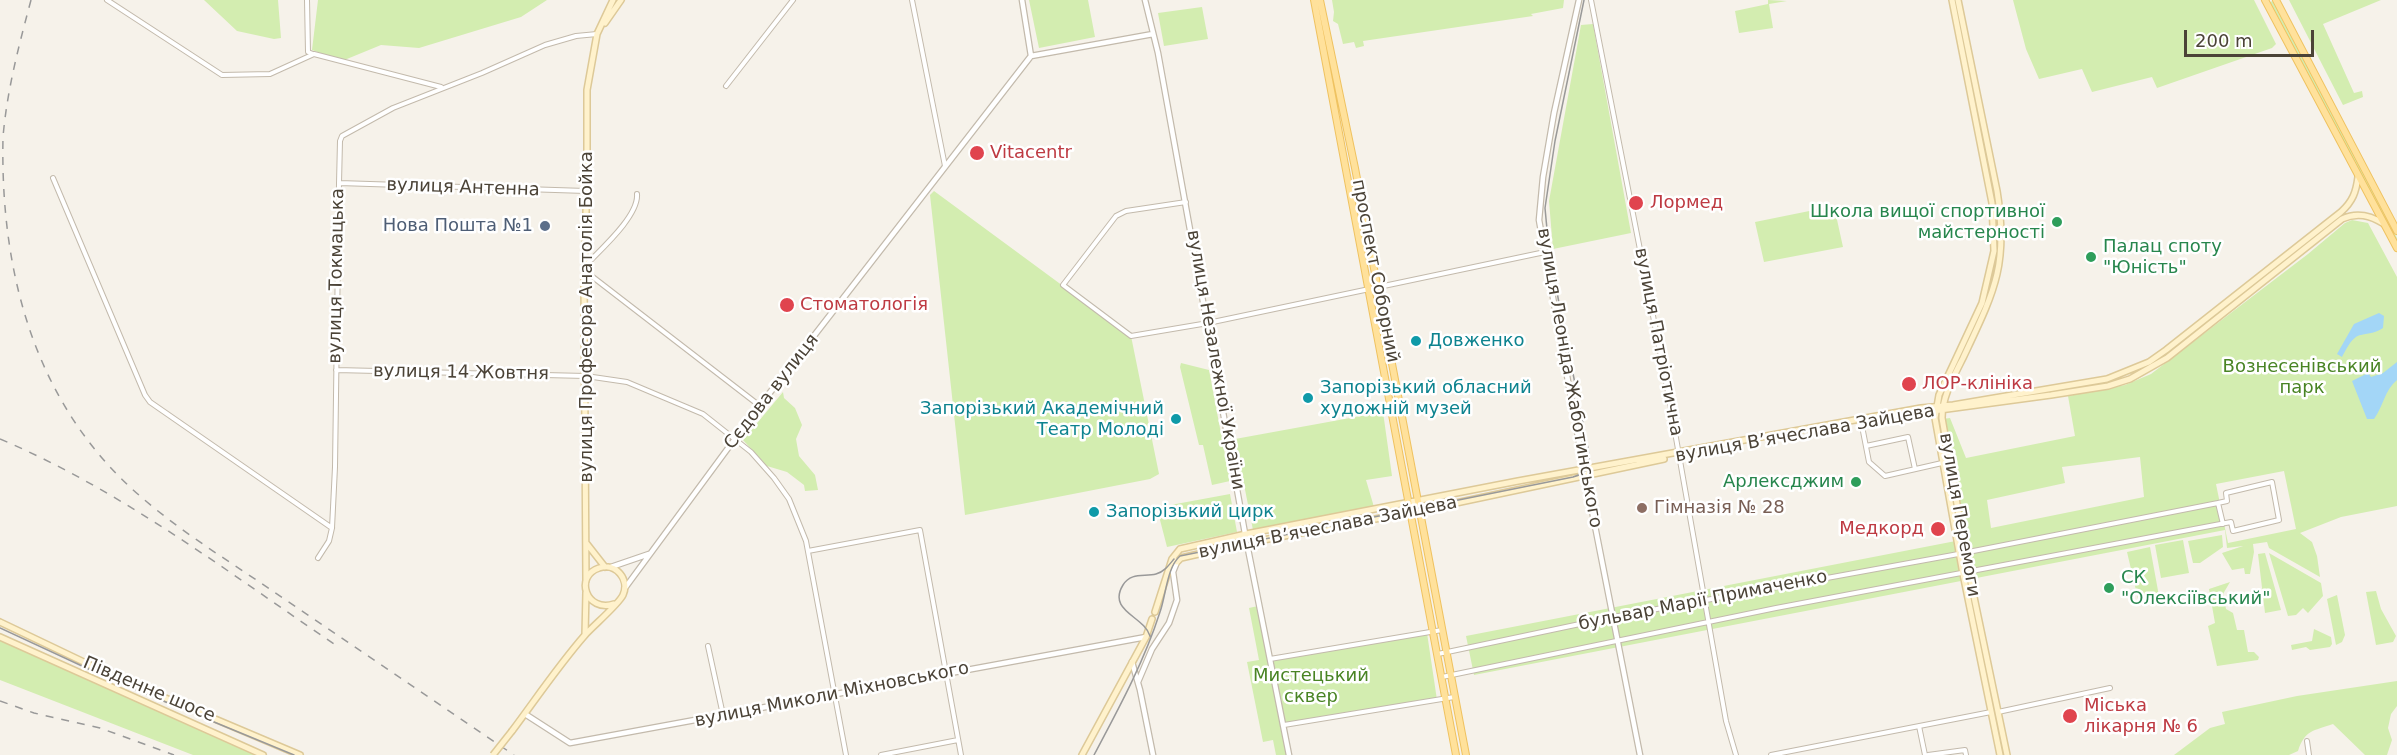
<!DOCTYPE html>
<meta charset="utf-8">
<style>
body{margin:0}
#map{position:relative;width:2397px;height:755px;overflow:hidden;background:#f6f2ea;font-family:"DejaVu Sans",sans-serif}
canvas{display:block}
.scale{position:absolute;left:2184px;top:30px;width:130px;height:27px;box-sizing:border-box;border:3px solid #4b4337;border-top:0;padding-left:8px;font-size:18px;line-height:21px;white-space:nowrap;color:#4b4337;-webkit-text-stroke:4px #fff;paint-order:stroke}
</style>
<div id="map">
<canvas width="2397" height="755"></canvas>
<div class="scale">200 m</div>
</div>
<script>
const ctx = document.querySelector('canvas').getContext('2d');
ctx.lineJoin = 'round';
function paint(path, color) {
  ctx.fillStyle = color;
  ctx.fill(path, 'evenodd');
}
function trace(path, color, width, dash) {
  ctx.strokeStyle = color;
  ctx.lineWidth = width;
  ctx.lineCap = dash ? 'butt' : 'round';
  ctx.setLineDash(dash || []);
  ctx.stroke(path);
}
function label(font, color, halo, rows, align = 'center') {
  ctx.font = font + ' "DejaVu Sans",sans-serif';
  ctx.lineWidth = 5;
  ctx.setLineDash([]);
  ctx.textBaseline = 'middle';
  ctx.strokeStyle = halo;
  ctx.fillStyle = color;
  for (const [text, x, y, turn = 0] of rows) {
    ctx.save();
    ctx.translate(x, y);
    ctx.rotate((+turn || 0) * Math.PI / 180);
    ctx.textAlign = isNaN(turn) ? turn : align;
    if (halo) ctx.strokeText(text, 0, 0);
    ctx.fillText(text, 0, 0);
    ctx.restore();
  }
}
paint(new Path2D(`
 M204 0H278L281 38 274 39 237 31Z
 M318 0H547L521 17 419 48 381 45 342 61 312 50Z
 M1029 0H1088L1095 37 1039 48Z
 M1332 0H1564L1563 8 1531 14 1533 16 1363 41 1364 46 1356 48 1354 42 1343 44 1338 24 1333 21 1334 12Z
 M1768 0 1787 1 1769 4 1773 28 1739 33 1735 11 1768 4Z
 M2013 0H2254L2276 44 2272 48 2157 88 2152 77 2092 92 2082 69 2039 79 2026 49Z
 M2289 0H2381L2323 24 2354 93 2362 91 2363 97 2343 105Z
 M2273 1 2397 238V242L2270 2Z
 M1202 7 1208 39 1164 46 1158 13Z
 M1593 24 1631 233 1553 249 1549 201 1581 25Z
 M934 191 1131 336 1159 474 1150 479 965 515 930 195Z
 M1834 206 1843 247 1764 262 1755 222Z
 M2352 220 2368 223 2397 277V506L2341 517 2300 533 2312 542 2317 556 2320 577 2269 548 2267 542 2253 544 2254 552 2250 574H2245L2244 568 2232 570 2222 553 2243 546 2227 548 2225 530 1474 675 1466 636 1966 539 1943 419 1950 418 1966 458 2075 436 2068 396 2125 385 2151 374 2308 254 2345 223ZM2140 457 2144 497 1991 528 1987 500 2065 483 2062 467ZM2284 471 2296 529 2228 543 2216 484Z
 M1181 363 1209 370 1230 481 1212 485 1203 445H1199L1180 367Z
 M783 392 784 398 795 408 802 425 796 439 799 456 815 475 818 490 805 491 804 485 787 472 767 466 743 440Z
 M1383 412 1392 476 1366 480 1374 507 1253 530 1235 439Z
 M1230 494 1237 532 1167 547 1160 520 1165 506Z
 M2222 535 2223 547 2200 563H2193L2188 541Z
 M2183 540 2189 573 2161 578 2155 545Z
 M2150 547 2159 596 2138 599 2127 552Z
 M2265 553 2281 610 2265 613 2258 554Z
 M2269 553 2321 583 2323 596 2308 613 2303 608 2296 615 2288 616Z
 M2230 582 2223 594 2226 609 2233 613 2237 630H2244L2248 652H2254L2259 657 2258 660 2217 666 2208 626 2215 623 2209 589Z
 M2376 591 2381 609 2396 636 2393 642 2376 645 2366 592Z
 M2337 595 2345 635 2342 642 2336 645 2327 599Z
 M1258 606 1287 755H1276L1273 740 1263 742 1247 662 1259 660 1249 608Z
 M2314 629 2331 637 2332 644 2330 647 2310 650 2306 647 2292 650 2291 645 2312 641Z
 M1427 633 1437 700 1284 725 1270 659Z
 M0 637 263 755H193L0 680Z
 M2397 681V706L2391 714 2388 728 2392 740 2387 755H2365L2333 724C2313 731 2305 730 2298 751L2289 755H2174L2210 728 2225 724 2222 712 2297 696Z`), '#d3edb0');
paint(new Path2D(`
 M2379 313 2384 316 2383 328C2375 333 2370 333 2361 335 2352 336 2346 350 2342 357L2337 354 2354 324Z
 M2397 362V380C2384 391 2384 405 2374 419H2367L2352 381 2368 373 2371 377 2383 373Z`), '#a3d6f7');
const minor = new Path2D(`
 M107 0 222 75 270 74 314 54 441 87
 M307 0 308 52 313 54
 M912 0 945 166
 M1591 0 1667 387 1726 721 1736 755
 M726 86 793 0
 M53 178 145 395 150 402 332 528
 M339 183 586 191
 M1186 202 1126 211 1116 216 1063 285 1131 336 1208 323 1545 252
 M585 266C600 250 639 216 637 194
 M585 271 760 406
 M336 370 586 376 627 382 703 414 751 452 774 478 789 499 806 541 846 755
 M1861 421 1869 462 1885 476 1942 463
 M1866 446 1908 437 1915 469
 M2218 503 2223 524
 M808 551 920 530 961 755
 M318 558 329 541 332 528 335 467 339 183 340 141 342 136 393 108 482 73 545 45 576 36 597 34
 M708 646 723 715
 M1438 654 1613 617 1953 555 2218 503 2227 501 2226 493 2272 482 2279 520 2233 531 2231 522 1776 608 1442 677
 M1270 659 1442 630
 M1998 712 2110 688
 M1284 725 1454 697
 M1919 726 1925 755
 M2307 741 2309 755
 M881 755 958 740
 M1771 755 1991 712
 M1928 755 1965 750 1966 755`);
const tertiary = new Path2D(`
 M1022 0 1031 56
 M1145 0 1158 53 1246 539 1289 755
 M1579 0 1554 113 1543 177 1539 220 1584 470 1640 755
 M1031 56 1153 34
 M611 567 649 554
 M625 588 751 417 1031 56
 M1132 662 1140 690 1153 755
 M1138 682 1152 649 1169 623 1177 600 1173 572 1177 562
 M525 714 570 743 1146 637`);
const secondary = new Path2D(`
 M1952 0 1992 203 1994 251 1982 303 1939 395 1935 418 1963 574 2000 755
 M1958 0 1997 191C2009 265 1994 292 1963 358 1954 376 1942 397 1942 418L1969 573 2007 755
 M605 23 621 0
 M1888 417 2051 395 2108 386 2130 379 2167 358 2342 219C2357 212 2370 215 2384 224
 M587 544 605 567
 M1172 559 1177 562 1181 558 1247 543 1418 511 1664 459
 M586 581 584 281 587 179V90L597 34 613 0
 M1155 612 1172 559 1180 549 1246 534 1518 481 1921 408 1953 405 2107 379 2149 362 2166 350 2341 212C2353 201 2356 192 2358 177
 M0 622 111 675 300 755
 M585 635 586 592
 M0 637 263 755
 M512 731C536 699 558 666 585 635 593 626 619 604 623 595 630 580 616 562 599 568 574 576 586 613 614 604
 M1082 755 1146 637 1152 619`);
const primary = new Path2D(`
 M1314 0 1456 755
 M1320 0 1355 168 1466 755
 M2265 0 2397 248
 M2276 0 2397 231`);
trace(minor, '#c3baac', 6);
trace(tertiary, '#c3baac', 7);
trace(secondary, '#ddc998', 8);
trace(primary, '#efc260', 8);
trace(minor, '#fff', 4);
trace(tertiary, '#fff', 4.5);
trace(secondary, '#fff2cc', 5);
trace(primary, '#ffe19b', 6);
trace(new Path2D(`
 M0 628 110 679 294 755
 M1150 636C1144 616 1107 611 1123 585 1131 572 1144 577 1156 574 1164 572 1169 565 1174 559
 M1094 755C1119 708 1144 662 1160 612 1166 595 1167 567 1180 556L1573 477C1587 473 1590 467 1589 453L1560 309 1548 240 1545 208 1555 141 1584 0`), '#999', 1.5);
trace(new Path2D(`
 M31 0C19 45 7 90 3 137 0 273 35 405 140 496 181 532 229 561 274 592 354 646 434 701 514 755
 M0 439C123 491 230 574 340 648
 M0 701 34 713 100 728 174 755`), '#999', 1.5, [8, 8]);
const secondaryBridge = new Path2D(`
 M493 755 512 731`);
trace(secondaryBridge, '#ddc998', 8, []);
trace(secondaryBridge, '#fff2cc', 5);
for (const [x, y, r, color] of [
 [977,153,8,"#e0444e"],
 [1636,203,8,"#e0444e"],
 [2057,222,6,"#2e9e5b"],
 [545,226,6,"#5c6f8a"],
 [2091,257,6,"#2e9e5b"],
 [787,305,8,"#e0444e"],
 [1416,341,6,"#0f9aa8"],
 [1909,384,8,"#e0444e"],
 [1308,398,6,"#0f9aa8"],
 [1176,419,6,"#0f9aa8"],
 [1856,482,6,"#2e9e5b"],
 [1642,508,6,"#8d6e63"],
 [1094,512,6,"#0f9aa8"],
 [1938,529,8,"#e0444e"],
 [2109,588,6,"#2e9e5b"],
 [2070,716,8,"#e0444e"]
]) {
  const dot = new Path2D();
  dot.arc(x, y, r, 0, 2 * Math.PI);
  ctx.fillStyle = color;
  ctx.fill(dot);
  trace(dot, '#fff', 2);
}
label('18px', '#be3a42', '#fff', [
 ["Vitacentr",990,153],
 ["Лормед",1650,203],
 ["Стоматологія",800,305],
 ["ЛОР-клініка",1922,384],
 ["Медкорд",1924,529,"right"],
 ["Мiська",2084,706],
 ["лiкарня № 6",2084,727]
], 'left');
label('18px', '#4b4337', '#fff', [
 ["вулиця Антенна",463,188,2],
 ["проспект Соборний",1375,271,79],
 ["вулиця Токмацька",337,276,-89],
 ["вулиця Професора Анатолія Бойка",587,317,-90],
 ["вулиця Патріотична",1658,342,79],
 ["вулиця Незалежної України",1215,360,80],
 ["вулиця 14 Жовтня",461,373,1],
 ["вулиця Леоніда Жаботинського",1569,378,80],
 ["Сєдова вулиця",772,392,-52],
 ["вулиця Вʼячеслава Зайцева",1805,434,-10],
 ["вулиця Перемоги",1959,515,80],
 ["вулиця Вʼячеслава Зайцева",1328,528,-11],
 ["бульвар Марії Примаченко",1703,601,-11],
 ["Південне шосе",149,690,23],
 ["вулиця Миколи Міхновського",832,695,-11]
]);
label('18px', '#27864d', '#fff', [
 ["Школа вищої спортивної",2045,212],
 ["майстерності",2045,233],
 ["Палац споту",2103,247,"left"],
 ["\"Юність\"",2103,268,"left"],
 ["Арлексджим",1844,482],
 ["СК",2121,578,"left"],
 ["\"Олексіївський\"",2121,599,"left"]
], 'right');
label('18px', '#4e5e75', '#fff', [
 ["Нова Пошта №1",533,226]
], 'right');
label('18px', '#0d838f', '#fff', [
 ["Довженко",1428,341],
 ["Запорізький обласний",1320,388],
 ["художній музей",1320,409],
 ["Запорізький Академічний",1164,409,"right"],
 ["Театр Молоді",1164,430,"right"],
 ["Запорізький цирк",1106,512]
], 'left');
label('18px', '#498424', '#fff', [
 ["Вознесенівський",2302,367],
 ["парк",2302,388],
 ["Мистецький",1311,676],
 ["сквер",1311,697]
]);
label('18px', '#785e54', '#fff', [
 ["Гімназія № 28",1654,508]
], 'left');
</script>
